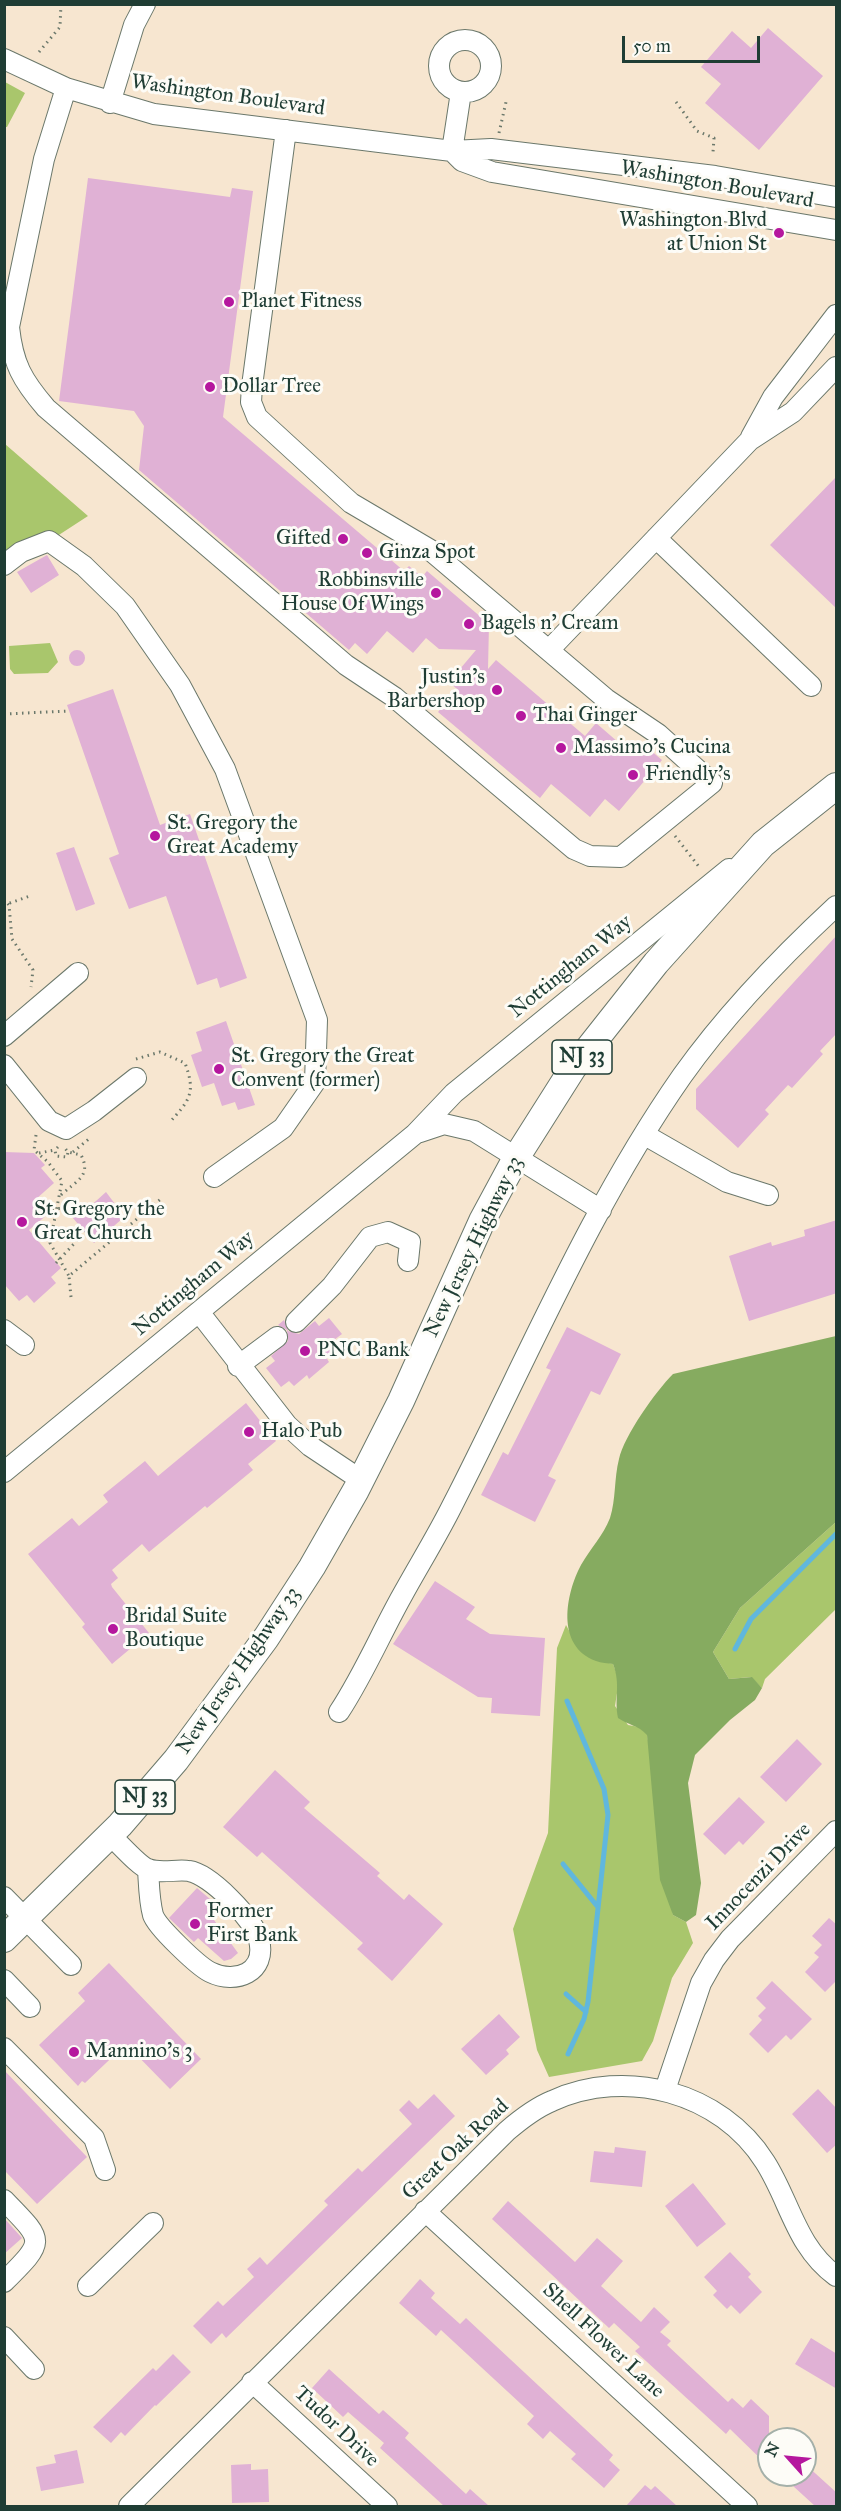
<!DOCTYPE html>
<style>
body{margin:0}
#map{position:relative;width:841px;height:2511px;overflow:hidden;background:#f7e6d0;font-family:"IM FELL Great Primer",serif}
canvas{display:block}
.frame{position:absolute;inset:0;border:6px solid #1f3d34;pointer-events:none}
.north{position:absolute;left:757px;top:2427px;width:60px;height:60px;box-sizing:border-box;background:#fdfcf7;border:2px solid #a4b0a9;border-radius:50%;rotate:297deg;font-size:16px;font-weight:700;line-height:24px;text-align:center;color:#1f3d34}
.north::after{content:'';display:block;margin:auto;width:21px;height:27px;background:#b5179e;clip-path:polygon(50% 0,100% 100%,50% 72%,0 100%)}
.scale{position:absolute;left:622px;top:36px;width:138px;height:27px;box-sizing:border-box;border:3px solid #1f3d34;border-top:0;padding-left:8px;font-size:18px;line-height:21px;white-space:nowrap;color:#1f3d34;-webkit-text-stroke:4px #fdfcf7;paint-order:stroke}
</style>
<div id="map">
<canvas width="841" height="2511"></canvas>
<div class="frame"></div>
<div class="north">N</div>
<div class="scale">50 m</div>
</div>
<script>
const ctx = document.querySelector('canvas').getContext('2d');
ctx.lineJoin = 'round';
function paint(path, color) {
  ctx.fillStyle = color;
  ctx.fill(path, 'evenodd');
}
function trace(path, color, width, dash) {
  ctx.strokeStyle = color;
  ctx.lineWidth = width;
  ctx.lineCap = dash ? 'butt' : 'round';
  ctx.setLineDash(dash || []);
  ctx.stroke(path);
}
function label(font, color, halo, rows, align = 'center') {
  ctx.font = font + ' "IM FELL Great Primer",serif';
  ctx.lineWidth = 6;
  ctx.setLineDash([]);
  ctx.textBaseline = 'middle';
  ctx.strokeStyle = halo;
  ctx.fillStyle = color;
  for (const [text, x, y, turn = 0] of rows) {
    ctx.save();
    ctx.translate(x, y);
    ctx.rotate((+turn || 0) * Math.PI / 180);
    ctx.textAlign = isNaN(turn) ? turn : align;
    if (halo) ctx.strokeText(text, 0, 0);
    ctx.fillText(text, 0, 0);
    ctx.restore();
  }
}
paint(new Path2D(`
 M5 82 25 93 7 127H5Z
 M5 444 88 516 5 570Z
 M50 643 58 662 48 673 14 674 10 669 9 646Z
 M836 1522V1609L765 1679 762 1688 751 1677 729 1679 713 1652 740 1608Z
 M566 1625C580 1651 584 1658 613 1664L619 1680 615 1706 628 1725 639 1727 647 1734 673 1915 686 1922 693 1943 672 1978 653 2041 642 2061 549 2077 537 2050 513 1929 548 1833 557 1648Z`), '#a9c66c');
paint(new Path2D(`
 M836 1336V1522L740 1608 713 1652 729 1679 752 1677 762 1688 755 1700 730 1720 695 1755 688 1783 701 1883 696 1915 686 1922 673 1915 660 1880 647 1735C638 1725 628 1725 618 1718 614 1698 621 1685 613 1664 608 1663 601 1663 596 1661 555 1646 566 1593 581 1565 590 1549 603 1536 610 1518 616 1500 614 1478 619 1459 624 1436 656 1391 673 1374Z`), '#86ab60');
trace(new Path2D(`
 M735 1649 751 1619 836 1534
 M567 1701 604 1789 608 1815 588 2002 584 2019 568 2054
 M563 1864 597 1906
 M566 1994 586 2012`), '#60b7dd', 5);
paint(new Path2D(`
 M768 28 823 76 759 150 705 103 721 84 701 67 732 31 751 48Z
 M88 178 230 197 232 188 253 191 223 417 404 571 409 566 422 577 427 571 489 624 488 669 496 660 585 736 596 723 633 755 643 744 662 760 619 811 605 799 590 817 551 784 540 798 438 712 457 689 449 682 476 650 439 649 426 638 413 653 387 631 367 654 355 643 349 650 139 470 144 426 134 411 59 401Z
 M837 476V609L770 545Z
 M47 555 59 575 31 593 17 572Z
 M69 658a8 8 0 1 1 16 0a8 8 0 1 1-16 0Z
 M113 689 160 825 190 814 247 978 220 988 217 978 197 985 166 896 129 909 109 858 119 854 67 705Z
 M74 847 95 904 76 911 56 853Z
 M837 935V1033L820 1051 823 1054 792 1088 788 1085 765 1110 769 1114 738 1148 696 1109V1089Z
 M226 1021 255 1105 238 1110 235 1102 222 1106 214 1083 202 1087 191 1055 202 1051 196 1032Z
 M4 1152 34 1153 45 1165 41 1168 54 1183 35 1200 48 1214 29 1230 61 1268 51 1277 56 1283 34 1303 27 1295 19 1301 4 1284Z
 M106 1192 118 1208 115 1210 122 1219 94 1243 67 1211 78 1201 86 1210Z
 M837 1220V1293L749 1321 729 1256 771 1242 772 1246 805 1236 804 1230Z
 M329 1318 342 1334 334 1340 339 1347 326 1357 329 1362 309 1379 307 1375 294 1386 289 1381 281 1387 266 1368 275 1361 271 1356 288 1341 287 1330 278 1325 284 1320 288 1331 299 1334 315 1321 319 1326Z
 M567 1327 621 1354 600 1395 591 1391 548 1476 556 1480 535 1522 481 1495 503 1452 508 1455 551 1370 546 1368Z
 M246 1403 276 1441 248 1464 253 1470 207 1508 205 1506 149 1552 142 1544 112 1570 118 1578 111 1584 112 1587 149 1633 112 1664 82 1627 85 1624 28 1554 72 1518 79 1526 108 1502 103 1495 145 1461 158 1476Z
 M435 1581 475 1607 466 1619 490 1634 545 1638 540 1716 491 1713 492 1698 478 1697 393 1644Z
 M797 1739 822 1764 786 1802 760 1777Z
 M275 1770 310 1802 304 1808 380 1873 377 1876 404 1900 409 1894 443 1924 392 1981 357 1949 363 1943 262 1852 257 1857 223 1827Z
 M739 1797 765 1822 743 1845 739 1841 725 1855 703 1834Z
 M197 1888 223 1910 214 1920 238 1953 231 1959 224 1961 198 1938 194 1942 169 1918Z
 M829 1918 837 1925V1980L825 1992 805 1972 819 1957 814 1953 822 1945 812 1936Z
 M109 1963 201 2059 170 2089 126 2044 85 2083 82 2081 78 2086 39 2045 85 2001 78 1993Z
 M772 1981 812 2019 791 2040 786 2035 768 2053 749 2034 762 2020 758 2016 766 2008 756 1998Z
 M499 2014 520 2037 506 2050 509 2054 486 2075 461 2049Z
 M4 2070 87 2157 37 2204 4 2170Z
 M818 2089 837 2109V2144L827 2153 792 2114Z
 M434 2094 455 2116 226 2338 222 2333 211 2344 193 2326 218 2301 223 2306 254 2277 247 2269 260 2257 267 2265 328 2205 324 2201 358 2168 362 2172 412 2124 399 2110 409 2100 418 2109Z
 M615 2147 646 2151 642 2187 590 2182 594 2151 614 2153Z
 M693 2183 726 2224 697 2247 665 2206Z
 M508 2201 575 2262 597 2238 623 2261 601 2286 641 2322 654 2307 670 2322 660 2332 671 2341 667 2345 728 2402 732 2398 743 2408 751 2399 769 2416V2467L730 2429 726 2434 635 2351 640 2347 614 2323 609 2328 492 2219Z
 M4 2218 22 2238 4 2254Z
 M730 2252 751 2274 748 2277 762 2292 740 2314 731 2305 727 2309 713 2295 717 2291 704 2277Z
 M420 2279 435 2293 431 2298 460 2324 466 2318 613 2455 609 2460 620 2470 604 2488 571 2459 576 2454 550 2431 543 2439 527 2424 534 2416 441 2330 436 2336 399 2303Z
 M811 2338 837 2354V2389L795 2364Z
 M173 2354 191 2372 156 2406 155 2405 125 2436 121 2432 111 2443 93 2427 153 2368 156 2371Z
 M329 2369 379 2414 383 2410 409 2433 405 2438 466 2494 470 2489 489 2506H444L380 2448 384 2443 348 2412 343 2417 312 2388Z
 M77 2450 84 2483 41 2491 36 2467 56 2463 54 2455Z
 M251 2464V2470L268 2469 269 2502 232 2503 231 2465Z
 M805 2464 837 2493V2506H815L781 2475H805Z
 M645 2485 651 2490 655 2486 677 2506H626Z`), '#e0b1d5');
const minor = new Path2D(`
 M439 66a26 26 0 1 1 52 0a26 26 0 1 1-52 0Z
 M4 59 66 88 154 114 452 151 491 149 715 176 836 197
 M66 88 44 159 9 327C13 364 22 380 46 408L346 665 394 697 574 849 590 856 621 857 712 783 658 734 606 699 429 549 351 503 257 417 251 402 252 386 286 130
 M110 103 134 25 145 4
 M452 151 462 161 492 172 836 230
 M452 151 461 92
 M751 437 773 397 836 315
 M656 538 811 686
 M4 565 21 552 49 541 84 566 125 606 180 685 225 769 317 1020 315 1082 283 1128 214 1177
 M549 650 750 440 793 412 836 367
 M4 1036 78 973
 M4 1065 49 1121 66 1129 94 1111 136 1078
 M420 1132 444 1124 474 1131 601 1210
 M645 1135 727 1182 768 1195
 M199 1312 287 1425 310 1446 361 1480
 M296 1322 332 1286 370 1237 388 1232 410 1242 408 1261
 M4 1330 24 1345
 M238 1366 277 1337
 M4 1472 415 1134 454 1093 729 869
 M339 1712C364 1674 381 1633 403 1594 419 1565 437 1536 452 1506 526 1362 589 1209 682 1076 726 1014 781 957 836 906
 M111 1836C119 1843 139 1866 148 1869 160 1874 177 1869 189 1871 210 1874 254 1919 259 1940 267 1972 236 1985 210 1972 198 1966 157 1927 153 1915 149 1900 149 1884 148 1869
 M4 1897 71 1965
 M4 1980 30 2007
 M4 2048 94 2138 105 2170
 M665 2090 701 1983 714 1960 730 1939 836 1831
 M4 2200C45 2242 46 2240 4 2282
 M425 2211 747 2506
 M88 2286 153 2223
 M4 2337 34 2369
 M252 2382 387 2506
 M129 2506 507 2131C521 2119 535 2108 552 2101 626 2067 721 2092 765 2162 790 2201 796 2247 836 2276`);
const major = new Path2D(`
 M4 1939 120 1825 176 1760 266 1638 312 1567 356 1490 401 1401 482 1221 516 1158 573 1068 656 963 763 844 836 786`);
trace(minor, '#6b786b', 22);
trace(major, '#6b786b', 28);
trace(new Path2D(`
 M39 52 60 27 61 4
 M676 102 697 131 714 138 713 152
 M499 133 506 102
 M4 714 69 711
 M675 836 700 868
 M4 899 9 905 12 939 33 970 31 987
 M4 905 30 896
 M136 1059 160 1052 185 1063C196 1093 190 1100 169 1123
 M36 1135 34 1150 48 1162 62 1181 50 1243 69 1276
 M58 1147 55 1150 56 1156 67 1157 68 1152
 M73 1152 90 1138
 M39 1153 55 1150
 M61 1195C76 1181 92 1176 81 1155L68 1152 64 1147
 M41 1206 48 1209 69 1208
 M56 1263 85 1232
 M71 1297 69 1276 162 1198`), '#6b786b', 3, [1.5, 4.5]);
trace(minor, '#fff', 20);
trace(major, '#fff', 26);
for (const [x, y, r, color] of [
 [779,233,6,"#b5179e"],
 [229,302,6,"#b5179e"],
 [210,387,6,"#b5179e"],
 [343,539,6,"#b5179e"],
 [367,553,6,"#b5179e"],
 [436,593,6,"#b5179e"],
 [469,624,6,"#b5179e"],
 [497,690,6,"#b5179e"],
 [521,716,6,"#b5179e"],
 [561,748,6,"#b5179e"],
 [633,775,6,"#b5179e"],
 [155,836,6,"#b5179e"],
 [219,1069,6,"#b5179e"],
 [22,1222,6,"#b5179e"],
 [305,1351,6,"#b5179e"],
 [249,1432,6,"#b5179e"],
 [113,1629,6,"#b5179e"],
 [195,1924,6,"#b5179e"],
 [74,2052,6,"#b5179e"]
]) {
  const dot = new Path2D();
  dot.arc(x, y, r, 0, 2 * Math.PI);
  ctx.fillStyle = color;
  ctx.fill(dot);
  trace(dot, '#fdfcf7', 2);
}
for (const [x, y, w] of [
 [582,1057,60],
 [145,1797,60]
]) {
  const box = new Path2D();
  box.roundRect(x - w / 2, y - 17, w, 34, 4.5);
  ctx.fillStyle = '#fdfcf7';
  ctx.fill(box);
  trace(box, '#1f3d34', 1.5);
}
label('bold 20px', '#1f3d34', null, [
 ["NJ 33",582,1057],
 ["NJ 33",145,1797]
]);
label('21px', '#1f3d34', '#fdfcf7', [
 ["Washington Boulevard",228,96,8],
 ["Washington Boulevard",717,185,10],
 ["Nottingham Way",571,967,-39],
 ["New Jersey Highway 33",474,1247,-64],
 ["Nottingham Way",194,1284,-40],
 ["New Jersey Highway 33",239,1671,-55],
 ["Innocenzi Drive",759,1877,-46],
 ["Great Oak Road",456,2150,-43],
 ["Shell Flower Lane",603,2341,43],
 ["Tudor Drive",336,2427,43]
]);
label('21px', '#1f3d34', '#fdfcf7', [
 ["Washington Blvd",767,221,"right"],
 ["at Union St",767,245,"right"],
 ["Planet Fitness",241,302],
 ["Dollar Tree",222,387],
 ["Gifted",331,539,"right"],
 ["Ginza Spot",379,553],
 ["Robbinsville",424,581,"right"],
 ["House Of Wings",424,605,"right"],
 ["Bagels n' Cream",481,624],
 ["Justin's",485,678,"right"],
 ["Barbershop",485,702,"right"],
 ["Thai Ginger",533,716],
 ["Massimo's Cucina",573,748],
 ["Friendly's",645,775],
 ["St. Gregory the",167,824],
 ["Great Academy",167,848],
 ["St. Gregory the Great",231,1057],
 ["Convent (former)",231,1081],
 ["St. Gregory the",34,1210],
 ["Great Church",34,1234],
 ["PNC Bank",317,1351],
 ["Halo Pub",261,1432],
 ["Bridal Suite",125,1617],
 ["Boutique",125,1641],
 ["Former",207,1912],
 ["First Bank",207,1936],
 ["Mannino's 3",86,2052]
], 'left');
</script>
